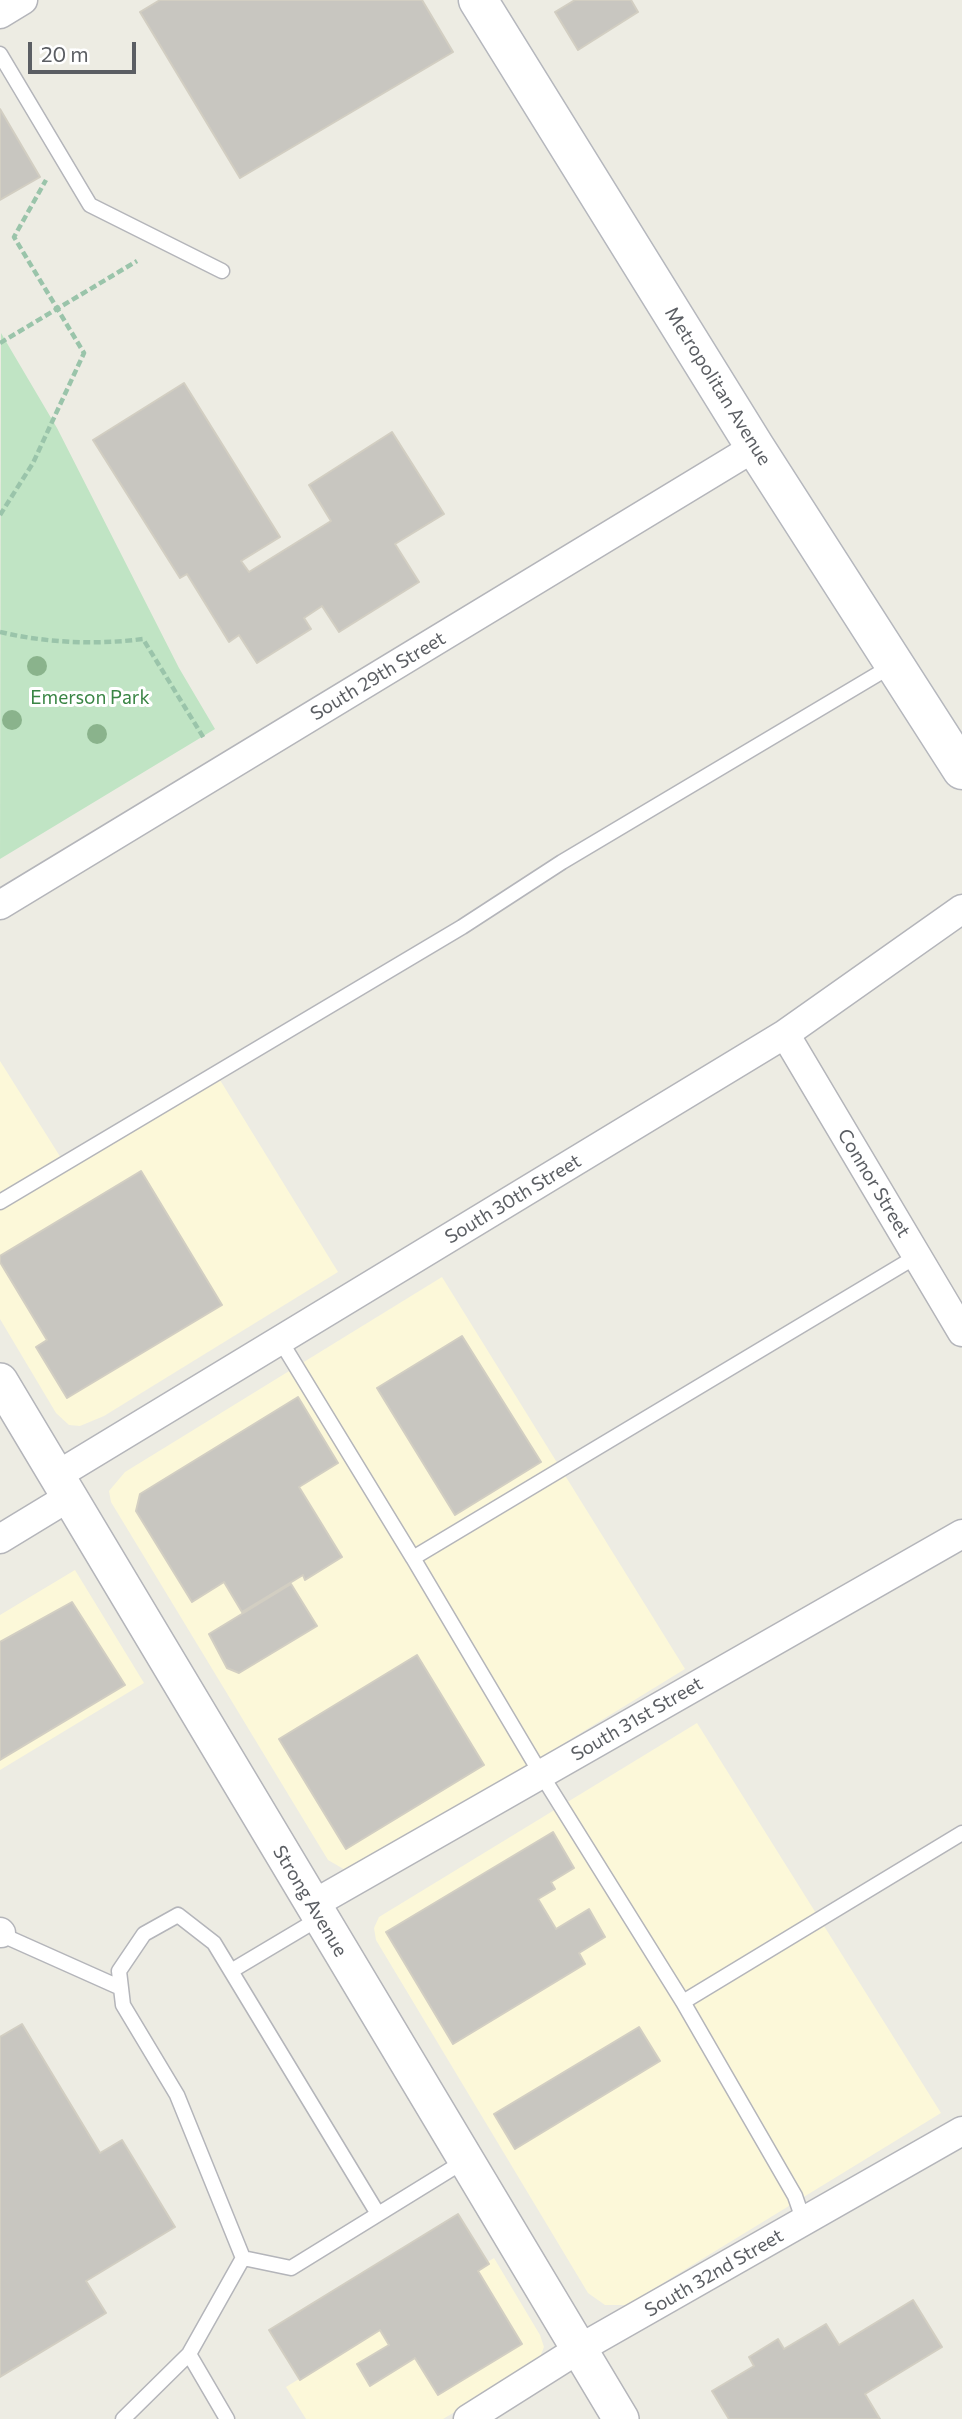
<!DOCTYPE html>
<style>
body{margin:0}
#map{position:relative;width:962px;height:2419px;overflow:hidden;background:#edece3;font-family:Commissioner,sans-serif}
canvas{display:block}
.scale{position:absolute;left:28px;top:42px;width:108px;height:32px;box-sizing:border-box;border:4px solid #5b5e63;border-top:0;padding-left:9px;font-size:21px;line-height:24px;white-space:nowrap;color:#5b5e63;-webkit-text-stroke:5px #fff;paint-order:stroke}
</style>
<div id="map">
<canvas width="962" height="2419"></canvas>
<div class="scale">20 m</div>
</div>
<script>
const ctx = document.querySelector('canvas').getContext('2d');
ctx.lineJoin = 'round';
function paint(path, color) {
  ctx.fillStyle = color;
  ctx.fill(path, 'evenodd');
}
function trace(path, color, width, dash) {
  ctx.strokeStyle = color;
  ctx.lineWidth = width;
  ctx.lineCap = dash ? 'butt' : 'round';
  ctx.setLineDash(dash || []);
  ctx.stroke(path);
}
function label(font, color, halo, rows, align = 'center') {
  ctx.font = font + ' Commissioner,sans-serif';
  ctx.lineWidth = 6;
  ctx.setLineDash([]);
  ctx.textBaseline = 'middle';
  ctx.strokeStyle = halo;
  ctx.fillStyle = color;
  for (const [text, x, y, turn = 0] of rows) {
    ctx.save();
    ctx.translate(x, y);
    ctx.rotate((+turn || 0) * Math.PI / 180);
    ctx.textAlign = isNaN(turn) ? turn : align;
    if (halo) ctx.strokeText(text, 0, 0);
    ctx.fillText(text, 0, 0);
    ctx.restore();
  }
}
paint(new Path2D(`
 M0 1061 61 1158 212 1067 338 1272 104 1416 80 1426 69 1425 56 1413 0 1319Z
 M442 1277 685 1669 359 1869 347 1871 328 1860 111 1502 109 1491 125 1472Z
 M75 1570 144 1683 0 1770V1615Z
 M697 1723 941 2113 627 2305H605L588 2293 376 1940 374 1928 379 1917Z
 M494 2258 540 2335 544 2347 538 2362 443 2419H306L286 2387Z`), '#fcf8d9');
paint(new Path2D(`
 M1 333 57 428 179 668 215 729 0 859Z`), '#c0e4c4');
const building = new Path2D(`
 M160 0H422L453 52 240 178 140 12Z
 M575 0H631L638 12 578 50 555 12Z
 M0 109 40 177 0 200Z
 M184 383 280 537 241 561 249 572 331 521 309 485 392 432 444 514 395 544 419 582 339 632 322 606 304 618 311 629 257 663 239 635 229 642 187 574 180 578 93 440Z
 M141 1171 222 1305 67 1398 36 1347 47 1340 0 1262V1256Z
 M462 1336 541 1462 455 1515 377 1388Z
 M298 1397 338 1463 299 1487 342 1557 305 1580 303 1575 242 1612 224 1582 192 1602 136 1511 140 1494Z
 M291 1584 317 1626 239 1673 227 1668 209 1634Z
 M72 1602 125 1685 0 1760V1642Z
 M417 1655 484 1765 346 1849 279 1739Z
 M553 1832 574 1868 551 1882 555 1889 538 1899 556 1929 589 1909 605 1937 579 1953 585 1964 453 2044 386 1932Z
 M22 2024 100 2153 122 2140 175 2227 86 2281 106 2313 0 2377V2037Z
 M639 2027 660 2061 515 2149 494 2114Z
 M458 2214 489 2264 478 2271 522 2344 438 2395 415 2358 370 2386 357 2364 389 2345 380 2330 300 2380 269 2330Z
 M913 2300 942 2347 865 2394 880 2419H729L712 2391 754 2366 749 2357 778 2339 784 2349 826 2324 839 2345Z`);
paint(building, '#c8c6c0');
trace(building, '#d2cec2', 2);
const service = new Path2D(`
 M0 54 90 205 222 271
 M0 1202 462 927 562 862 893 665
 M280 1340 413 1558 917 1256
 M413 1558 541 1774 683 2002 962 1833
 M0 1934 121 1988
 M231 1971 320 1918
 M683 2002 795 2196 804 2222
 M378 2214 214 1943 178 1915 144 1934 119 1971 123 2005 177 2095 243 2258 291 2268 466 2160
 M189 2354 227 2419
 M123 2419 189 2354 243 2258`);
const minor = new Path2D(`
 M0 14 23 0
 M0 905 755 447
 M785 1034 962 1332
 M56 1476 785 1034 962 909
 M0 1539 69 1497
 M312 1905 962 1534
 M0 1932 1 1933
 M468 2419 579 2349 962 2131`);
const tertiary = new Path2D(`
 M0 1381 621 2419`);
const secondary = new Path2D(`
 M478 0 755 447 962 770`);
trace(service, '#b4b5ba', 17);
trace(minor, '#b4b5ba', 31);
trace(tertiary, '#b4b5ba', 38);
trace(secondary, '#b5b7bd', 41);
trace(new Path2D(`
 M0 343 137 261
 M0 515 33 463 84 353 14 237 46 180
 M0 632C47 643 96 645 143 639L205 740`), '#9ac4aa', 4.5, [7, 3.5]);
trace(service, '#fff', 14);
trace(minor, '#fff', 28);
trace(tertiary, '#fff', 35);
trace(secondary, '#fff', 38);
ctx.fillStyle = '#8ab38c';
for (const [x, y] of [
 [37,666],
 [12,720],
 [97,734]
]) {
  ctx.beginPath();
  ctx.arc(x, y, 10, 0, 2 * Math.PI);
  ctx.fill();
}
label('19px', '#5b5e63', '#fff', [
 ["Metropolitan Avenue",718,386,58],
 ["South 29th Street",378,676,-31],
 ["Connor Street",874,1183,59],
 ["South 30th Street",513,1199,-31],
 ["South 31st Street",637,1719,-30],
 ["Strong Avenue",310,1901,59],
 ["South 32nd Street",714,2273,-30]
]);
label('19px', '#398544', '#fff', [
 ["Emerson Park",90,698]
]);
</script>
